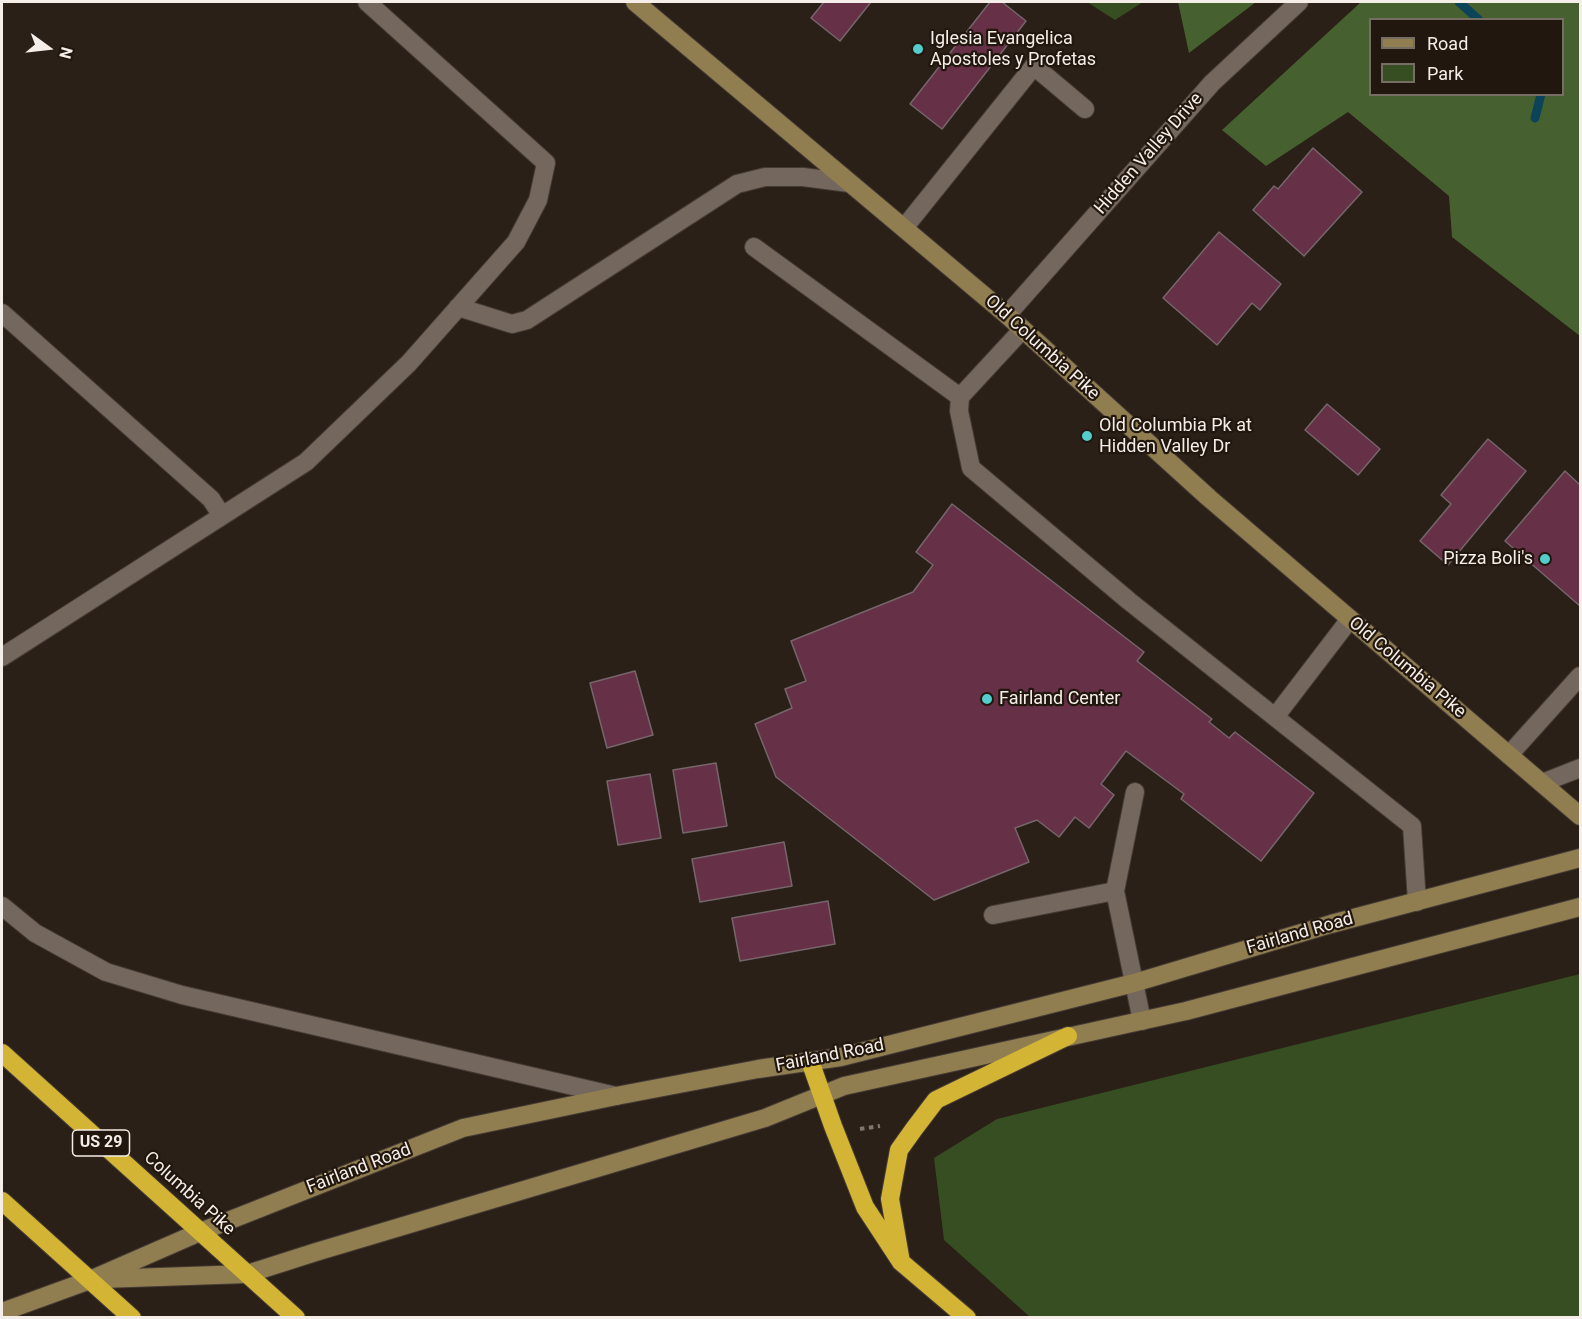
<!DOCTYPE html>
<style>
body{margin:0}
#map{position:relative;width:1582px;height:1319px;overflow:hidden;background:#2a2017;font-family:Roboto,sans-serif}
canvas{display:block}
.frame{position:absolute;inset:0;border:3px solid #f5ede7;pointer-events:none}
.legend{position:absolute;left:1369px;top:18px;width:195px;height:78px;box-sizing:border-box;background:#21170e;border:2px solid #766d65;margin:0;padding:8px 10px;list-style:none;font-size:18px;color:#f5ede7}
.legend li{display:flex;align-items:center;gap:12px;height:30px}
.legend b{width:30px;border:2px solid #766d65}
.north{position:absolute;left:18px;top:18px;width:60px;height:60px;-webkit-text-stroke:4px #21170e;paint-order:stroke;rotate:105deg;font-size:16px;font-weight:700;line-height:24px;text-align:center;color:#f5ede7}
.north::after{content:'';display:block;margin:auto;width:21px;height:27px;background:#f5ede7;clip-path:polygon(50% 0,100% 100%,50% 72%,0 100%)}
</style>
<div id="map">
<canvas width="1582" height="1319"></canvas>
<div class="frame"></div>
<ul class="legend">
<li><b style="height:8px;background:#907e51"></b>Road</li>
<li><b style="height:16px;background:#364e21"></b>Park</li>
</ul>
<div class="north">N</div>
</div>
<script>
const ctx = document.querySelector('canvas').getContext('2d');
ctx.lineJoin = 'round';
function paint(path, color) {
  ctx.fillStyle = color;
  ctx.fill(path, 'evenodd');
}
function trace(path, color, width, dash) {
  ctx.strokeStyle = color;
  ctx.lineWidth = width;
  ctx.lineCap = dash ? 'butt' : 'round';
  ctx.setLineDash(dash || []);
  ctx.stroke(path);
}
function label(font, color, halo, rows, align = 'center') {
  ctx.font = font + ' Roboto,sans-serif';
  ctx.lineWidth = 4.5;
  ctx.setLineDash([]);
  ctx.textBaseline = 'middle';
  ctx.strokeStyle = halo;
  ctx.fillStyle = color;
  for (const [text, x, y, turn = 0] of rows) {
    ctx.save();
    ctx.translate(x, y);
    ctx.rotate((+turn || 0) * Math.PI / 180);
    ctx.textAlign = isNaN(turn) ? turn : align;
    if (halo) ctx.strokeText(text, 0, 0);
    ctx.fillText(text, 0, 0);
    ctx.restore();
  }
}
paint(new Path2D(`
 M1087 2H1143L1115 20Z
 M1580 974V1317H1030L944 1240 934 1158 997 1119Z`), '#364e21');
paint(new Path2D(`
 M1178 2H1256L1189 53Z
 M1361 2H1580V336L1452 237 1449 196 1348 112 1266 166 1222 130ZM1370 20H1562V94H1370Z`), '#46612f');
trace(new Path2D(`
 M1459 2 1479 20
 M1535 118 1541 94`), '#0b4359', 9);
const building = new Path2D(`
 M824 2H871L840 41 811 18Z
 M990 2H1002L1026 21 942 129 910 104Z
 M1313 148 1362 192 1304 256 1253 210 1274 186 1278 189Z
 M1219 232 1281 284 1260 310 1252 303 1217 345 1163 298Z
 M1327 404 1380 449 1358 475 1305 430Z
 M1488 439 1526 471 1448 565 1420 541 1451 504 1441 495Z
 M1565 471 1580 485V606L1505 541Z
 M952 504 1144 652 1137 661 1212 719 1209 722 1229 738 1235 732 1314 793 1261 861 1181 799 1184 794 1126 751 1101 784 1114 795 1089 828 1075 817 1059 837 1037 820 1015 828 1029 862 934 900 776 777 755 724 792 708 785 689 806 681 791 641 913 592 933 565 916 552Z
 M635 671 653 735 607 748 590 683Z
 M716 763 727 826 683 833 673 770Z
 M650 774 661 838 618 845 607 781Z
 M784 842 792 886 700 902 692 859Z
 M828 901 835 944 740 961 732 918Z`);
paint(building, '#663047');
trace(building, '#76656b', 1.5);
const lane = new Path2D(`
 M904 228 1034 66 1085 109
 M754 247 960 397 1022 330
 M458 307 512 324 527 320 737 184 765 177H803L849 183
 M2 313 211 499 222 516
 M960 397 959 411 971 468 1129 601 1412 826 1417 902
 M2 657 306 462 409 363 516 242 538 200 546 163 367 2
 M1275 717 1350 619
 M1509 755 1580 676
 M1542 783 1580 768
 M1115 891 1142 1021
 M2 906 35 933 106 972 182 995 616 1096
 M993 915 1115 891 1135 792`);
const street = new Path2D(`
 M1007 315 1212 83 1299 2`);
const secondary = new Path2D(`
 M635 2 1007 315 1209 498 1580 816
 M101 1279 247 1274 316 1252 765 1118 844 1086 1186 1011 1580 907
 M2 1312 90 1280 200 1232 463 1128 616 1096 758 1069 841 1057 1134 983 1331 924 1580 858`);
const highway = new Path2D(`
 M2 1053 296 1318
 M810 1061 833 1126 865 1207 901 1262 967 1318
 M2 1201 132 1318
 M901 1262 890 1199 899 1150 914 1129 936 1100 1068 1036`);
trace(lane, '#453b35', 20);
trace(street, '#453b35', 20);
trace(secondary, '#453b35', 20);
trace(highway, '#453b35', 20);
trace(new Path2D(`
 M860 1129 880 1126`), '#7f766e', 4, [4.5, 4.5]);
trace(lane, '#74675d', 18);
trace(street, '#74675d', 18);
trace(secondary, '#907e51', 18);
trace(highway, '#d3b434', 18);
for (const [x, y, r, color] of [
 [918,49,6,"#53cdcb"],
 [1087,436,6,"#53cdcb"],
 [1545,559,6,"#53cdcb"],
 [987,699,6,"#53cdcb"]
]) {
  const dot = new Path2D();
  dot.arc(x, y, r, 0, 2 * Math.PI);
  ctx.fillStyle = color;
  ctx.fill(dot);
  trace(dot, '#21170e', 2);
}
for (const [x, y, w] of [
 [101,1143,57]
]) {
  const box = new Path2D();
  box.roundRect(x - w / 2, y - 13, w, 26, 4.5);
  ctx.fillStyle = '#21170e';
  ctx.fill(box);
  trace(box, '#f5ede7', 1.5);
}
label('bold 16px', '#f5ede7', null, [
 ["US 29",101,1143]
]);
label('18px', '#f5ede7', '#21170e', [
 ["Iglesia Evangelica",930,39],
 ["Apostoles y Profetas",930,60],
 ["Old Columbia Pk at",1099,426],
 ["Hidden Valley Dr",1099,447],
 ["Pizza Boli's",1533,559,"right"],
 ["Fairland Center",999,699]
], 'left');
label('18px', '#f5ede7', '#21170e', [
 ["Hidden Valley Drive",1149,154,-49],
 ["Old Columbia Pike",1042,348,42],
 ["Old Columbia Pike",1407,668,40],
 ["Fairland Road",1300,934,-16],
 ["Fairland Road",830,1056,-11],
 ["Fairland Road",359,1169,-21],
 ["Columbia Pike",189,1194,42]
]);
</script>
